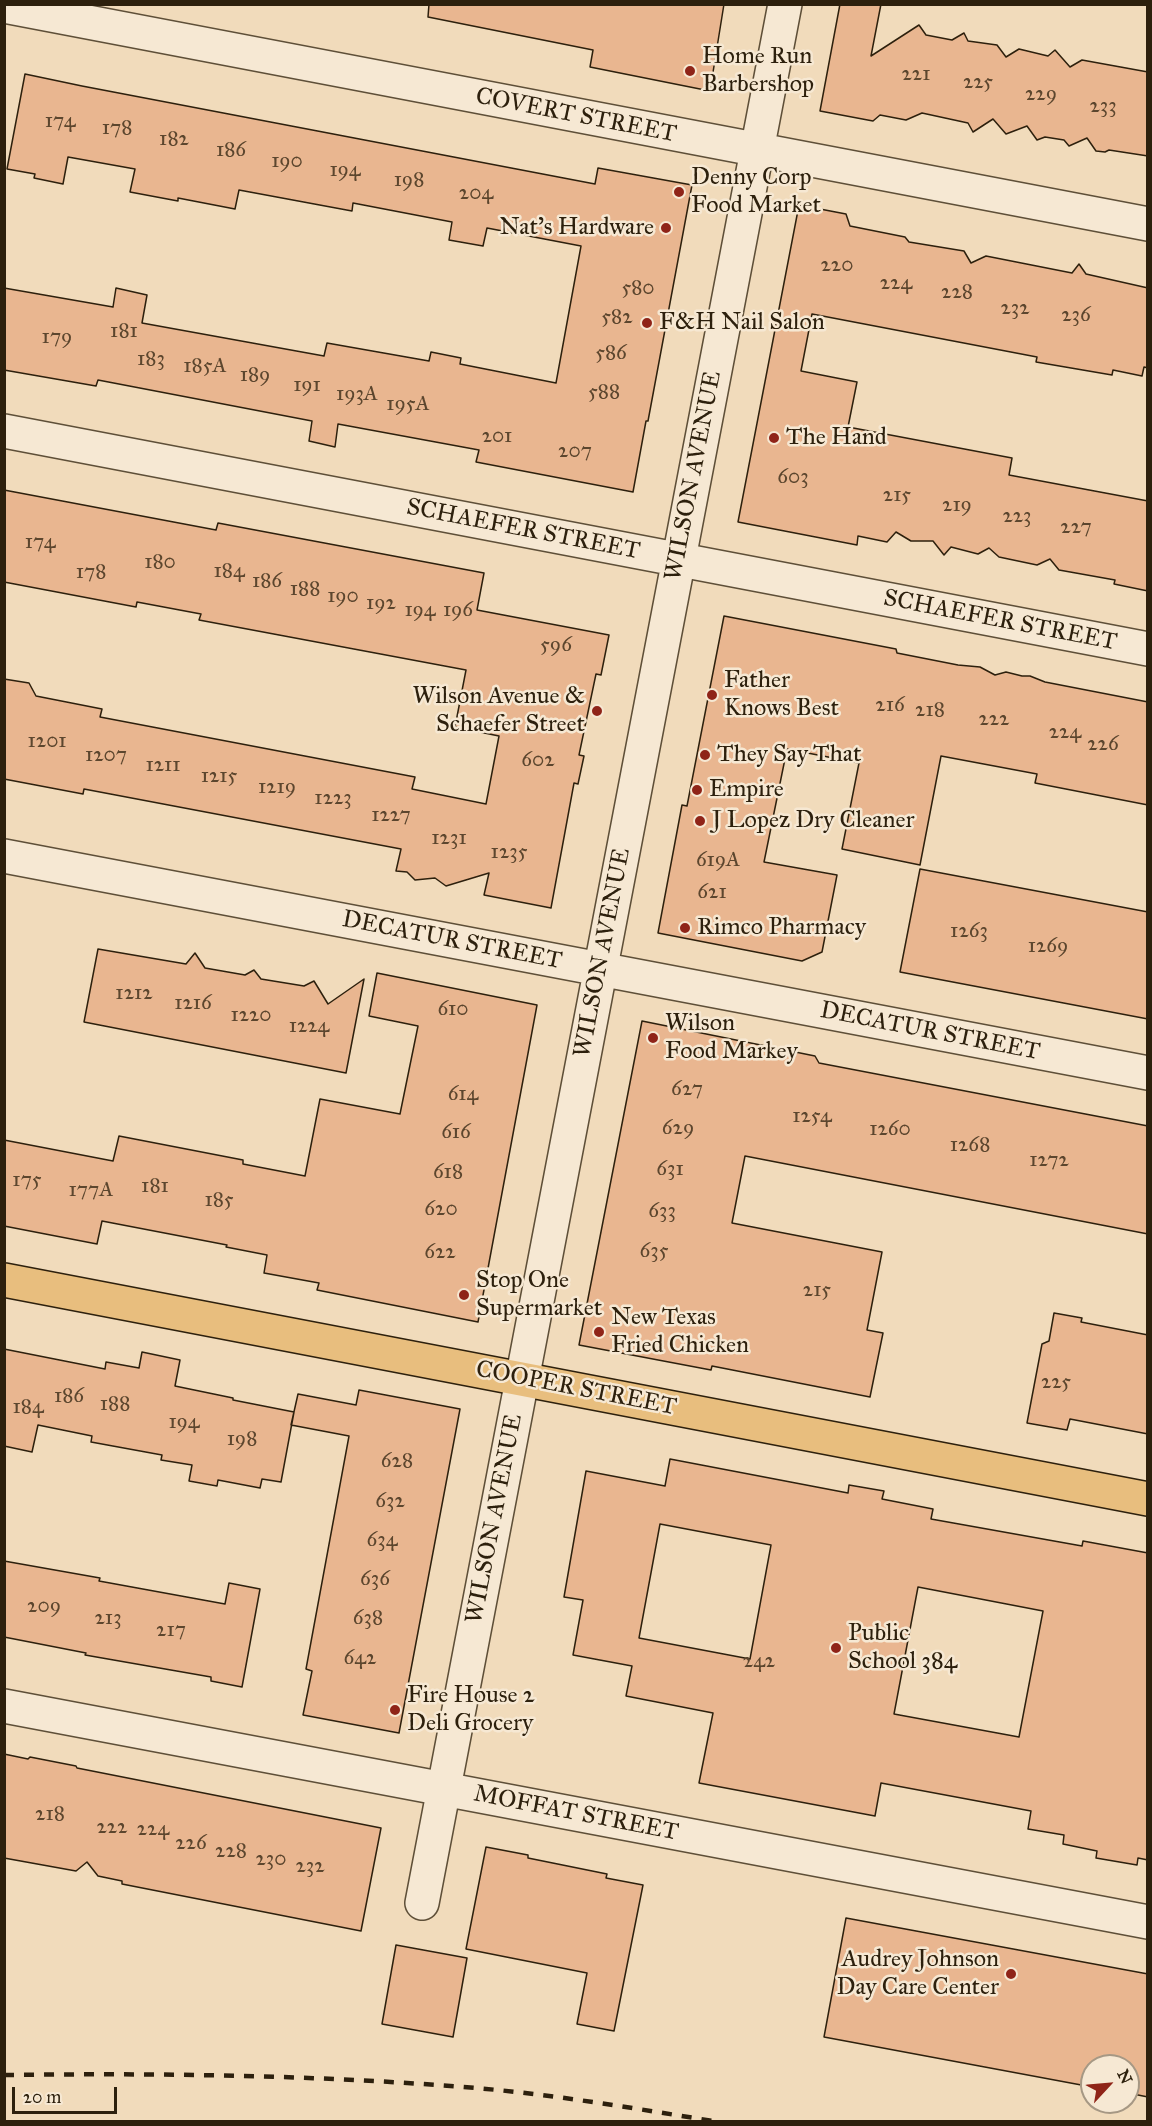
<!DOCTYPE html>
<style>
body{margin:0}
#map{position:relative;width:1152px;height:2126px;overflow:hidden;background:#f1dbbb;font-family:"IM FELL Great Primer",serif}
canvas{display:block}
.frame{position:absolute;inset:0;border:6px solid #2d200d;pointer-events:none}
.north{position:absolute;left:1080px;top:2054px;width:60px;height:60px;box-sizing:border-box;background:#f6e8d3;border:2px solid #a69884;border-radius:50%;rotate:64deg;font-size:16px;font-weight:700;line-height:24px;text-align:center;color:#2d200d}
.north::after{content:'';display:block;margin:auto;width:21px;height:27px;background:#8f2418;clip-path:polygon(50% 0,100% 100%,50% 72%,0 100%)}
.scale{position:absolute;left:12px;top:2087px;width:105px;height:27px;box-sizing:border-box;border:3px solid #2d200d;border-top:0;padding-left:8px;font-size:18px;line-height:21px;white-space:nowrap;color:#2d200d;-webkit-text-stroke:4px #f6e8d3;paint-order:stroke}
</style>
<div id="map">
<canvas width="1152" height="2126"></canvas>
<div class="frame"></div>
<div class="north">N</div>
<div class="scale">20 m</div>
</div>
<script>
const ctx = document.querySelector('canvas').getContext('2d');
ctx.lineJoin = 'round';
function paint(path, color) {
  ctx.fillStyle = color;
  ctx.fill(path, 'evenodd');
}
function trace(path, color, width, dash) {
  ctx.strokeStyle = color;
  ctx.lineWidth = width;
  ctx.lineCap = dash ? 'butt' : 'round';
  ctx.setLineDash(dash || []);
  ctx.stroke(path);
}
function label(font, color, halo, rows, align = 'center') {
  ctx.font = font + ' "IM FELL Great Primer",serif';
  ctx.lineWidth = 5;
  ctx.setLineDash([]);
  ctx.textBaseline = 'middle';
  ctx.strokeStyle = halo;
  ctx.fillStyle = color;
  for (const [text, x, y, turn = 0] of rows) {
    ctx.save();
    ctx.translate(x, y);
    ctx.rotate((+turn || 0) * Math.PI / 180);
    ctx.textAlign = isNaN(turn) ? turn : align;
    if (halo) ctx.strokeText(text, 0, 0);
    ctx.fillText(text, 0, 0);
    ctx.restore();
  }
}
const building = new Path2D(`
 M429 4H724L710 91 590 67 593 50 428 17Z
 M840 4H881L871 56 919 25 926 35 952 40 964 33 968 41 997 45 1006 57 1019 49 1048 56 1055 50 1070 67 1082 60 1148 72V156L1109 150 1105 152 1096 151 1087 138 1069 146 1064 140 1045 137 1037 140 1027 126 1006 134 993 119 973 132 968 123 922 113 906 120 880 115 873 121 820 111Z
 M25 74 82 86 595 184 598 168 692 185 648 421H646L633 492 476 462 479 450 338 424 335 447 309 441 312 421 98 380 96 386 4 370V288L113 307 116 288 147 295 142 323 324 356 327 343 429 361 431 352 461 358 460 364 556 383 581 246 487 228 483 246 449 240 452 222 353 203 352 211 239 190 235 209 178 198V201L130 192 135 169 68 157 63 184 34 178 35 174 7 169Z
 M799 205 846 214 850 226 905 237 909 242 964 251 971 263 986 256 1072 273 1079 264 1086 274 1148 288V368L1144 367 1142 376 1113 370 1112 375 1036 362 1037 357 812 314 801 371 857 382 848 427 1012 458 1009 475 1148 501V591L1114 584 1115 580 1059 570 1050 559 1037 565 999 557 989 548 978 554 951 547 944 555 933 541H911L896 532 887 542 858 536 857 545 738 522Z
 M4 490 216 530 218 523 484 573 477 610 609 635 601 675 596 674 579 755 584 756 578 784 574 783 551 908 484 895 489 873 446 886 435 878 415 880 407 872 396 871 401 849 84 789 83 794 4 779V679L29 683 36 696 102 709 100 717 415 777 412 789 486 804 499 736 455 727 466 670 199 620 201 614 137 602 136 607 4 582Z
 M724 616 896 649 897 653 958 665 980 667 995 675 1006 672 1022 676H1030L1045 682 1148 702V805L1035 783 1037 774 941 756 920 865 842 849 859 763 787 749 764 862 837 875 822 952 802 961 658 933 682 805 687 806Z
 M920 869 1148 912V1019L900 972Z
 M98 949 186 964 195 953 205 968 245 975 254 970 261 979 304 986 314 981 328 1004 364 979 346 1073 84 1022Z
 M377 973 537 1005 478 1322 317 1290 319 1283 264 1273 267 1255 226 1247 227 1245 102 1221 97 1244 4 1226V1140L113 1161 119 1136 243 1160V1164L305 1176 320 1099 400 1114 418 1026 369 1016Z
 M642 1021 815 1056 819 1063 1148 1126V1234L745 1156 732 1223 882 1252 867 1330 883 1333 870 1397 712 1366 711 1370 579 1345Z
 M1054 1313 1082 1318 1081 1322 1148 1335V1434L1070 1419 1067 1430 1027 1423 1042 1344 1049 1341Z
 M4 1349 105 1369 106 1362 139 1368 142 1352 180 1360 175 1386 233 1398V1400L294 1412 281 1482 262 1479 260 1488 218 1480 217 1486 189 1481 192 1465 161 1460 162 1455 91 1442 92 1436 38 1425 32 1452 4 1446Z
 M359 1390 460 1409 399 1733 303 1715 312 1671 306 1669 349 1436 291 1425 298 1394 356 1405Z
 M670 1459 848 1493 849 1485 884 1491 882 1499 933 1509 931 1519 1082 1546 1083 1541 1148 1553V1860L1138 1858 1137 1865 1096 1858 1097 1851 1063 1844 1064 1835 1028 1829 1031 1811 881 1783 875 1816 699 1783 713 1713 626 1696 632 1666 573 1655 583 1600 564 1597 586 1471 665 1486ZM660 1524 771 1545 750 1659 639 1638ZM918 1587 1043 1611 1019 1737 894 1714Z
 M4 1561 100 1578 99 1581 225 1604 229 1583 260 1589 242 1687 211 1681V1677L85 1655 86 1653 4 1637Z
 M4 1754 28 1759 30 1757 76 1766 77 1768 381 1828 361 1931 122 1884V1881L98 1876 87 1862 76 1871 4 1858Z
 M486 1847 528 1855V1858L607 1874 606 1878 643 1885 614 2031 577 2024 587 1973 466 1949Z
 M846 1918 1148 1974V2097L1128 2093V2066H1092V2087L824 2037Z
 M396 1945 467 1958 453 2037 382 2024Z`);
paint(building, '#e9b690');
trace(building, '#2d200d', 1.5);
const minor = new Path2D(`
 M4 6 1148 224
 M4 431 1148 649
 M4 856 1148 1073
 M4 1706 1148 1922
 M422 1903 785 4`);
const major = new Path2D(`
 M4 1280 1148 1499`);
trace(minor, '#5e4f38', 36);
trace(major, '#2d200d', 36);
trace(minor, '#f6e8d3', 33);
trace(major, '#e8be7e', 33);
trace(new Path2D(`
 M4 2075C162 2073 319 2075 476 2088 557 2095 638 2109 719 2122`), '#2d200d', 4.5, [10, 10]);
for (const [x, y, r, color] of [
 [690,71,6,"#8f2418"],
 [679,192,6,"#8f2418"],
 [666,228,6,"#8f2418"],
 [647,323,6,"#8f2418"],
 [774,438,6,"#8f2418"],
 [712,695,6,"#8f2418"],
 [597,711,6,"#8f2418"],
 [705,755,6,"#8f2418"],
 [697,790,6,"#8f2418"],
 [700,821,6,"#8f2418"],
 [685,928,6,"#8f2418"],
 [653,1038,6,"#8f2418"],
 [464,1295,6,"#8f2418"],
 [599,1332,6,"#8f2418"],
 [836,1648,6,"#8f2418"],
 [395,1710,6,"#8f2418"],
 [1011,1974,6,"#8f2418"]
]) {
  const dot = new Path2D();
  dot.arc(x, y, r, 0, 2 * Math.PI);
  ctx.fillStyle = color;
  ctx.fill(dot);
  trace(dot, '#f6e8d3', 2);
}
label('21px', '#5c462e', null, [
 ["221",916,75],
 ["225",978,83],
 ["229",1041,95],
 ["233",1103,107],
 ["174",60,122],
 ["178",117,129],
 ["182",174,140],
 ["186",231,151],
 ["190",287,162],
 ["194",345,171],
 ["198",409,181],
 ["204",476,194],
 ["220",837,266],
 ["224",896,284],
 ["580",638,289],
 ["228",957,293],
 ["232",1015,309],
 ["236",1076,316],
 ["582",617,318],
 ["181",124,332],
 ["179",57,338],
 ["586",611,354],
 ["183",151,360],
 ["185A",205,367],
 ["189",255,376],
 ["191",307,386],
 ["588",604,393],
 ["193A",357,395],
 ["195A",408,405],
 ["201",497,437],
 ["207",575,452],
 ["603",793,478],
 ["215",897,496],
 ["219",957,506],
 ["223",1017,517],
 ["227",1076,528],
 ["174",40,543],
 ["180",160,563],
 ["184",229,572],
 ["178",91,573],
 ["186",267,582],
 ["188",305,590],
 ["190",343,597],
 ["192",381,604],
 ["194",420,611],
 ["196",458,611],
 ["596",556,646],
 ["216",890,706],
 ["218",930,711],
 ["222",994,720],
 ["224",1065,733],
 ["1201",47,742],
 ["226",1103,745],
 ["1207",106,756],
 ["602",538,761],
 ["1211",163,766],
 ["1215",219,777],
 ["1219",277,788],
 ["1223",333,799],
 ["1227",391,816],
 ["1231",449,839],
 ["1235",509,853],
 ["619A",718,861],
 ["621",712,893],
 ["1263",969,932],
 ["1269",1048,947],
 ["1212",134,994],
 ["1216",193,1004],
 ["610",453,1010],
 ["1220",251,1016],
 ["1224",309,1027],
 ["627",687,1090],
 ["614",463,1095],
 ["1254",812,1117],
 ["629",678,1129],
 ["1260",890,1130],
 ["616",456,1133],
 ["1268",970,1146],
 ["1272",1049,1161],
 ["631",670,1170],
 ["618",448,1173],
 ["175",27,1181],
 ["181",155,1187],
 ["177A",91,1191],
 ["185",219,1201],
 ["620",441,1210],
 ["633",662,1212],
 ["635",654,1252],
 ["622",440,1253],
 ["215",817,1291],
 ["225",1056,1383],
 ["186",69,1397],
 ["188",115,1405],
 ["184",28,1408],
 ["194",184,1423],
 ["198",242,1440],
 ["628",397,1462],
 ["632",390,1502],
 ["634",382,1541],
 ["636",375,1580],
 ["209",44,1607],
 ["213",108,1619],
 ["638",368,1619],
 ["217",171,1631],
 ["642",360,1659],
 ["242",759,1662],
 ["218",50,1815],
 ["222",112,1828],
 ["224",153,1830],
 ["226",191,1844],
 ["228",231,1852],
 ["230",271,1860],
 ["232",310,1867]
]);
label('24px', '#2d200d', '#f6e8d3', [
 ["Home Run",702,57],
 ["Barbershop",702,85],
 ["Denny Corp",691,178],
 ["Food Market",691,206],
 ["Nat's Hardware",654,228,"right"],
 ["F&H Nail Salon",659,323],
 ["The Hand",786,438],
 ["Father",724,681],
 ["Knows Best",724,709],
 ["Wilson Avenue &",585,697,"right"],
 ["Schaefer Street",585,725,"right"],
 ["They Say That",717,755],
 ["Empire",709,790],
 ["J Lopez Dry Cleaner",712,821],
 ["Rimco Pharmacy",697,928],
 ["Wilson",665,1024],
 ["Food Markey",665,1052],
 ["Stop One",476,1281],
 ["Supermarket",476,1309],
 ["New Texas",611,1318],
 ["Fried Chicken",611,1346],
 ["Public",848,1634],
 ["School 384",848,1662],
 ["Fire House 2",407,1696],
 ["Deli Grocery",407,1724],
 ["Audrey Johnson",999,1960,"right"],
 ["Day Care Center",999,1988,"right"]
], 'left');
label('24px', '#2d200d', '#f6e8d3', [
 ["COVERT STREET",576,116,11],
 ["WILSON AVENUE",694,476,-79],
 ["SCHAEFER STREET",523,530,11],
 ["SCHAEFER STREET",1000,621,11],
 ["DECATUR STREET",452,941,11],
 ["WILSON AVENUE",603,953,-79],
 ["DECATUR STREET",930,1032,11],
 ["COOPER STREET",576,1389,11],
 ["WILSON AVENUE",495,1519,-79],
 ["MOFFAT STREET",576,1814,11]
]);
</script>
